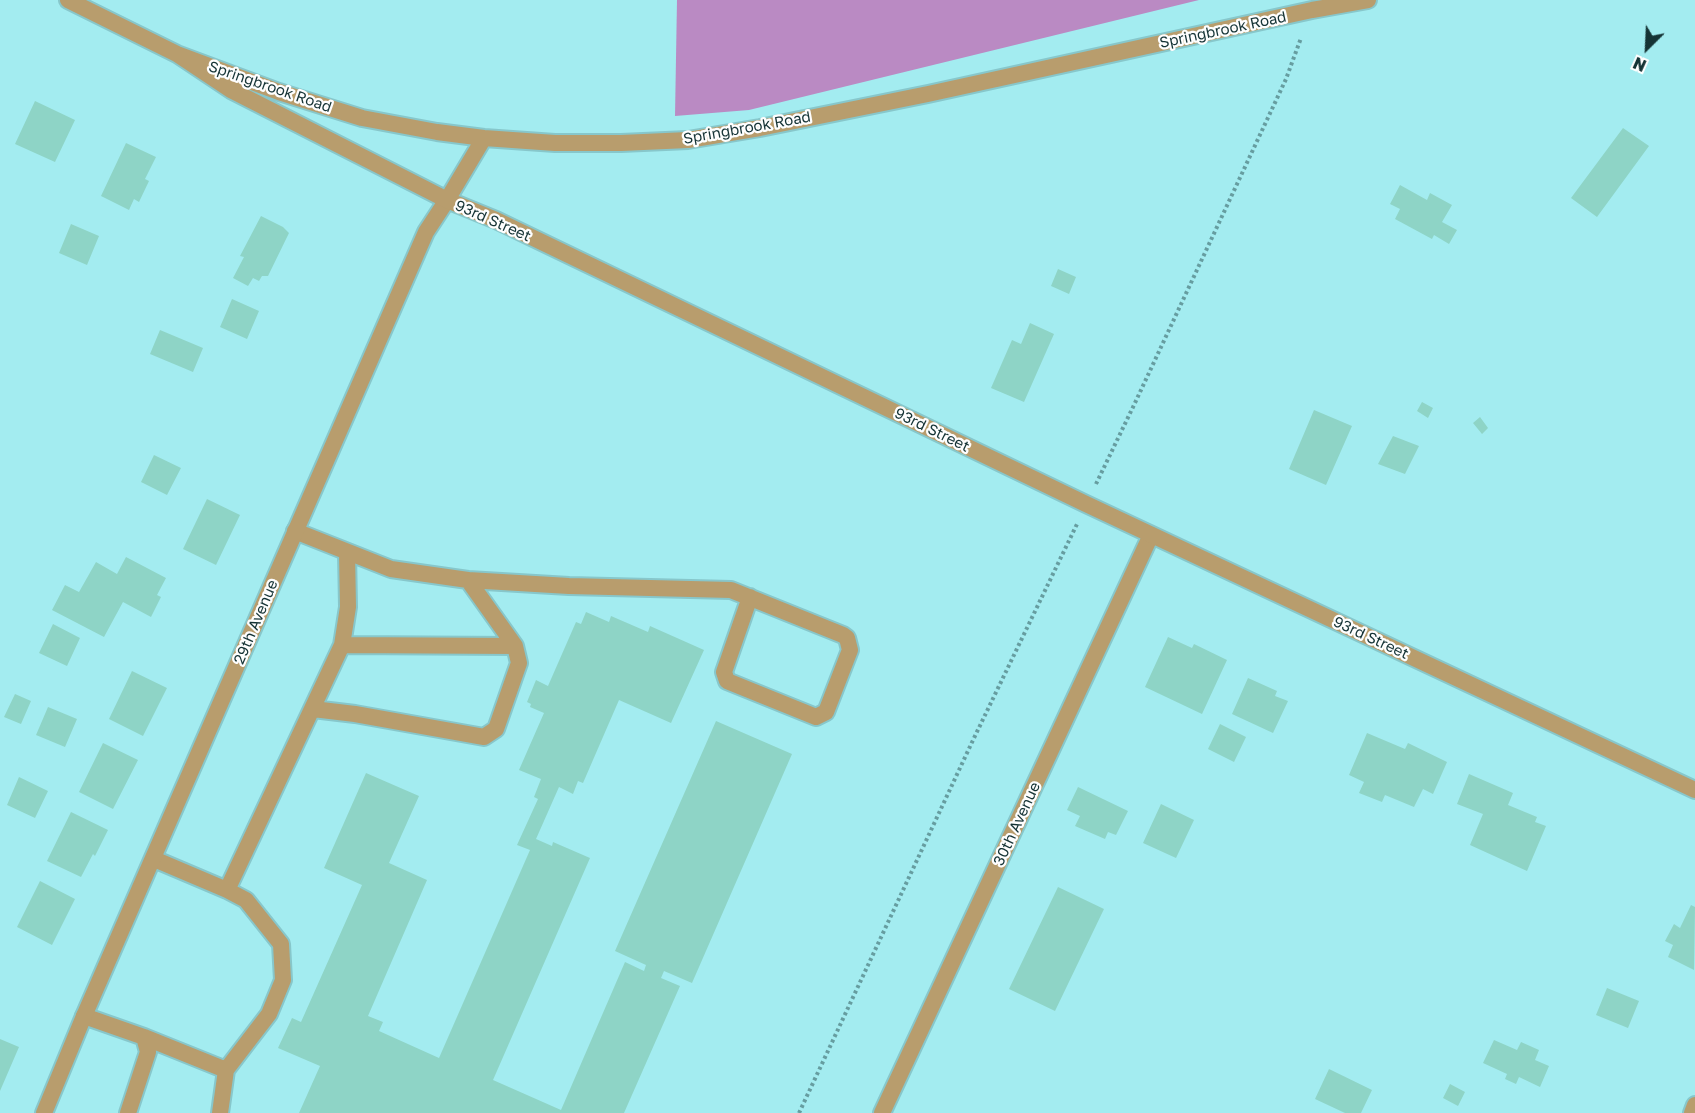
<!DOCTYPE html>
<style>
body{margin:0}
#map{position:relative;width:1695px;height:1113px;overflow:hidden;background:#a3ecf0;font-family:"Golos Text",sans-serif}
canvas{display:block}
.north{position:absolute;left:1617px;top:18px;width:60px;height:60px;-webkit-text-stroke:4px #fefefe;paint-order:stroke;rotate:204deg;font-size:16px;font-weight:700;line-height:24px;text-align:center;color:#153335}
.north::after{content:'';display:block;margin:auto;width:21px;height:27px;background:#153335;clip-path:polygon(50% 0,100% 100%,50% 72%,0 100%)}
</style>
<div id="map">
<canvas width="1695" height="1113"></canvas>
<div class="north">N</div>
</div>
<script>
const ctx = document.querySelector('canvas').getContext('2d');
ctx.lineJoin = 'round';
function paint(path, color) {
  ctx.fillStyle = color;
  ctx.fill(path, 'evenodd');
}
function trace(path, color, width, dash) {
  ctx.strokeStyle = color;
  ctx.lineWidth = width;
  ctx.lineCap = dash ? 'butt' : 'round';
  ctx.setLineDash(dash || []);
  ctx.stroke(path);
}
function label(font, color, halo, rows, align = 'center') {
  ctx.font = font + ' "Golos Text",sans-serif';
  ctx.lineWidth = 4.5;
  ctx.setLineDash([]);
  ctx.textBaseline = 'middle';
  ctx.strokeStyle = halo;
  ctx.fillStyle = color;
  for (const [text, x, y, turn = 0] of rows) {
    ctx.save();
    ctx.translate(x, y);
    ctx.rotate((+turn || 0) * Math.PI / 180);
    ctx.textAlign = isNaN(turn) ? turn : align;
    if (halo) ctx.strokeText(text, 0, 0);
    ctx.fillText(text, 0, 0);
    ctx.restore();
  }
}
paint(new Path2D(`
 M677 0H1199L749 110 675 116Z`), '#ba8ac3');
paint(new Path2D(`
 M35 101 75 120 55 162 15 144Z
 M1623 128 1649 146 1597 217 1571 198Z
 M126 143 156 157 145 179 149 181 139 202 134 199 129 210 101 196Z
 M1400 185 1427 200 1430 193 1452 205 1442 222 1457 230 1449 244 1434 235 1432 239 1395 219 1400 209 1390 204Z
 M261 216 283 227 289 233 268 276H262L259 281 253 278 248 286 233 278 244 257 240 256Z
 M71 224 99 236 87 265 59 253Z
 M1058 269 1076 277 1069 294 1051 286Z
 M232 299 259 311 247 339 220 327Z
 M1030 323 1054 334 1024 402 991 388 1012 340 1021 344Z
 M160 330 203 348 193 372 150 354Z
 M1422 402 1433 408 1428 418 1417 411Z
 M1314 410 1352 426 1326 485 1289 469Z
 M1480 417 1488 428 1482 434 1473 423Z
 M1393 436 1419 446 1405 474 1378 464Z
 M154 455 181 468 167 495 141 482Z
 M207 499 240 515 216 565 183 549Z
 M126 557 166 578 157 595 161 597 151 617 123 602 104 637 52 610 65 585 79 592 96 562 117 574Z
 M586 612 609 622 611 616 648 632 650 626 704 650 671 723 619 700 583 783 578 781 573 794 559 787 536 839 552 846 553 842 590 858 493 1080 561 1110 625 962 644 971 646 965 615 951 716 721 792 754 692 983 664 971 661 978 680 986 624 1113H299L320 1066 278 1048 292 1018 301 1022 362 885 324 868 366 773 419 796 389 863 427 880 368 1016 383 1022 379 1031 439 1058 530 850 517 845 538 799 534 797 541 779 519 770 544 713 530 707 531 704 527 702 536 680 548 686 576 622 581 624Z
 M53 624 80 638 67 666 39 653Z
 M1168 637 1192 648 1194 644 1227 660 1202 714 1145 687Z
 M132 671 167 688 143 736 109 719Z
 M1248 678 1277 691 1275 696 1288 701 1273 733 1232 714Z
 M15 694 31 701 21 724 4 717Z
 M48 707 77 719 65 747 36 735Z
 M1220 724 1246 737 1234 762 1208 749Z
 M1367 733 1405 749 1408 743 1447 762 1433 794 1423 789 1414 807 1385 795 1382 802 1359 793 1364 782 1349 775Z
 M103 743 138 760 113 809 79 792Z
 M1469 774 1513 793 1508 805 1537 817 1535 822 1546 826 1527 871 1470 845 1483 814 1457 804Z
 M19 777 48 791 35 818 7 805Z
 M1078 787 1128 811 1116 835 1108 832 1105 839 1075 826 1080 816 1067 810Z
 M1161 804 1194 820 1176 858 1143 843Z
 M71 812 108 830 95 856 93 854 81 877 47 861Z
 M40 881 75 899 52 945 17 927Z
 M1058 887 1104 909 1055 1011 1009 989Z
 M1691 905 1695 907 1694 970 1668 957 1673 945 1665 941 1674 924 1680 928Z
 M1607 988 1639 1001 1628 1028 1596 1015Z
 M0 1039 19 1047 0 1091Z
 M1494 1040 1517 1050 1521 1042 1539 1050 1535 1060 1549 1066 1540 1087 1519 1077 1516 1084 1505 1079 1507 1074 1483 1063Z
 M1329 1069 1372 1090 1361 1113H1345L1315 1099Z
 M1450 1084 1465 1092 1458 1106 1443 1098Z`), '#8ed4c6');
const service = new Path2D(`
 M295 531 391 569 468 580 569 586 731 590 843 635 847 638 850 650 826 712 816 717 727 681 724 672 750 597
 M342 645 515 646
 M313 709 355 714 484 737 496 729 519 663 515 646 468 580
 M154 859 227 890 342 645 348 607 347 552
 M84 1016 144 1037 148 1052 128 1113
 M144 1037 226 1070
 M220 1113 226 1070 269 1014 283 980 281 944 246 900 227 890`);
const minor = new Path2D(`
 M44 1113 84 1016 426 232 447 200
 M882 1113 1151 535
 M1692 1113 1695 1105`);
const tertiary = new Path2D(`
 M68 0 177 54 279 92 362 118 437 132 484 138 555 143H621L688 140 760 128 928 94 1312 10 1368 0
 M177 54 231 90 447 200 496 220 1086 504 1695 790
 M447 200 484 138`);
trace(service, '#87c7cb', 20);
trace(minor, '#87c7cb', 20);
trace(tertiary, '#87c7cb', 20);
trace(new Path2D(`
 M1096 484 1134 405 1286 79 1301 38
 M799 1113 974 738 1078 522`), '#669da0', 4, [3, 3]);
trace(service, '#b89d6d', 16);
trace(minor, '#b89d6d', 16);
trace(tertiary, '#b89d6d', 16);
label('15px', '#153335', '#fefefe', [
 ["Springbrook Road",1223,30,-12],
 ["Springbrook Road",270,87,19],
 ["Springbrook Road",747,128,-10],
 ["93rd Street",493,221,24],
 ["93rd Street",932,430,26],
 ["29th Avenue",256,622,-67],
 ["93rd Street",1371,638,25],
 ["30th Avenue",1017,824,-65]
]);
</script>
